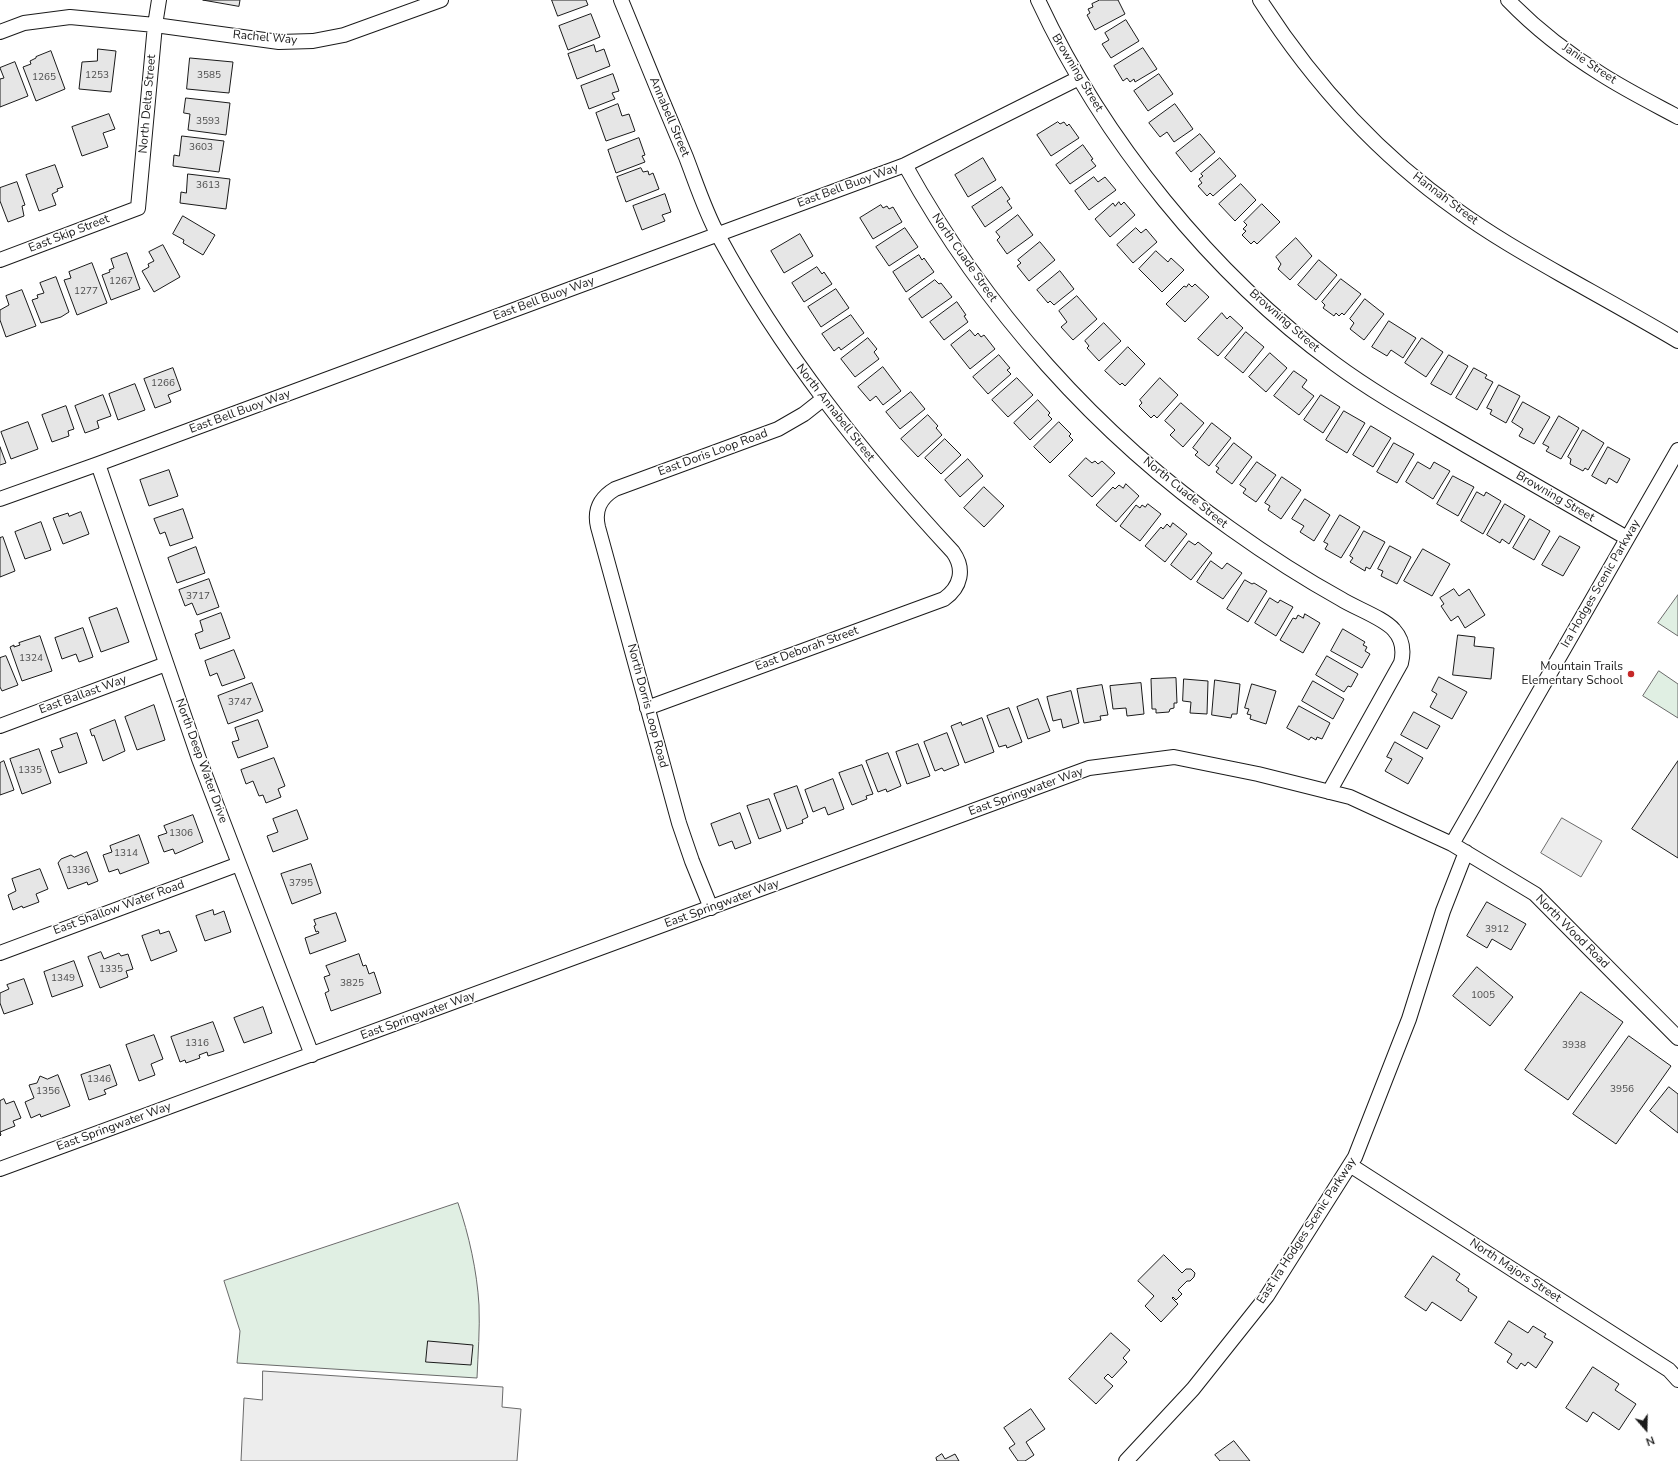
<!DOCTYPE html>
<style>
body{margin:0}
#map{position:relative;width:1678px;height:1461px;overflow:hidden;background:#fff;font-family:"Nunito Sans",sans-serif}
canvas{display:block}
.north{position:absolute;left:1626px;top:1409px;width:40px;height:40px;-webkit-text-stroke:3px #fff;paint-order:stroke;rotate:160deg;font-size:11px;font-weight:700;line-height:16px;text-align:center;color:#1a1a1a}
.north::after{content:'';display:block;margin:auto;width:14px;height:18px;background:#1a1a1a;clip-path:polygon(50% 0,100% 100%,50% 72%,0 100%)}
</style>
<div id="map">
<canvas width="1678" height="1461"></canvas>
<div class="north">N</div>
</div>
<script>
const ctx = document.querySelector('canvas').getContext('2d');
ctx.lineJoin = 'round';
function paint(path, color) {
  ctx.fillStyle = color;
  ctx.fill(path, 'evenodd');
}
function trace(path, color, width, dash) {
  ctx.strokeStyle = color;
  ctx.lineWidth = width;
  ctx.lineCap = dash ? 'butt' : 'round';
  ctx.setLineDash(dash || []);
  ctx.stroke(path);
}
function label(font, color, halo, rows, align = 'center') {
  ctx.font = font + ' "Nunito Sans",sans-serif';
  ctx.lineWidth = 3;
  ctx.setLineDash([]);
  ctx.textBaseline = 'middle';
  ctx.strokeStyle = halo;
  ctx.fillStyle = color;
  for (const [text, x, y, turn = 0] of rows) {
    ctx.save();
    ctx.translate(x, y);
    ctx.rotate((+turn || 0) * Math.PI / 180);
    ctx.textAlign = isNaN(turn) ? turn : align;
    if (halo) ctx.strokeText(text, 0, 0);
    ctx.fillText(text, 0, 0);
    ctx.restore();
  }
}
const green = new Path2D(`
 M1678 595V636L1658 623Z
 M1659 671 1678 684V718L1643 696Z
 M458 1203C469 1235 477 1271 479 1305 480 1329 478 1354 477 1378L237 1363 240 1331 224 1281Z`);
paint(green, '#e0efe3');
trace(green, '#6a6a6a', 1);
const parking = new Path2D(`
 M1562 818 1602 841 1581 877 1541 853Z
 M263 1371 503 1387 502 1407 521 1409 517 1461H241L244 1398 262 1400Z`);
paint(parking, '#ededed');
trace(parking, '#6a6a6a', 1);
const building = new Path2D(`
 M203 0H240L239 6Z
 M552 0H586L588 5 558 16Z
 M1100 0H1118L1125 14 1095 30 1087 15 1090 13 1088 9 1093 7 1092 4Z
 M591 14 600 37 568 50 559 26Z
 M1126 20 1139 41 1111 58 1102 44 1109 40 1105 33Z
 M594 45 596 52 604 49 610 66 577 79 568 54Z
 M1143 48 1157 69 1135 82 1134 79 1130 82 1127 78 1123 81 1114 66Z
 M98 49 116 51 111 92 79 89 82 62 97 61Z
 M51 51 65 89 36 101 23 67 31 64 30 61 36 58V57Z
 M190 58 233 62 229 93 187 89Z
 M15 62 28 96 0 107V79L4 78 0 68Z
 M613 74 619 91 612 93 615 99 589 109 581 86Z
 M1159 74 1173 94 1148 111 1134 91Z
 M186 98 230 103 226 135 188 130 190 114 184 113Z
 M618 104 622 116 629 114 635 131 606 141 596 113Z
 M1175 104 1193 129 1174 142 1167 132 1160 137 1149 123Z
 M109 114 115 129 103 133 108 147 82 156 72 127Z
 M1058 122 1060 124 1064 122 1067 126 1069 124 1079 138 1051 156 1037 135Z
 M1200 134 1215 152 1191 172 1176 153Z
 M182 136 224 141 219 172 173 166 174 155 179 156Z
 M639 138 645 155 642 156 645 162 616 173 608 150Z
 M1083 145 1093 159 1091 160 1096 166 1070 184 1056 165Z
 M983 158 996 180 968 197 955 175Z
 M1220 158 1236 176 1213 196 1210 193 1207 196 1198 186 1202 183 1199 179 1203 176 1201 174Z
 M55 165 63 187 57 189 58 191 52 194 56 205 39 211 26 175Z
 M641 168 643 172 648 171 649 175 653 173 659 189 626 202 617 177Z
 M188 174 230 179 226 209 180 203 181 192 186 193Z
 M1094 177 1098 182 1105 177 1116 190 1089 210 1075 191Z
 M17 182 25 205 22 206 24 216 8 222 0 201V188Z
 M1241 184 1256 200 1235 221 1219 204Z
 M1002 187 1010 199 1007 201 1012 208 985 227 972 207Z
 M665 194 671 212 662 215 665 221 642 230 633 206Z
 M1119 202 1121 205 1124 202 1135 215 1110 237 1095 219 1113 203 1115 206Z
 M1262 204 1280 222 1257 244 1254 241 1251 244 1242 235 1246 231 1243 229 1247 225 1244 222Z
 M881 205 883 208 887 206 889 209 893 207 902 222 873 239 860 218Z
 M1018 215 1033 235 1007 254 997 240 1000 237 996 232Z
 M183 216 215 235 203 255 183 243 184 240 173 234Z
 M905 228 918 247 889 266 876 247Z
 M1136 228 1141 233 1146 229 1157 242 1133 263 1117 245Z
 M800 234 813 256 784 273 771 251Z
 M1296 238 1312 256 1290 280 1278 269 1281 264 1276 257Z
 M1040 242 1055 260 1029 281 1017 266 1021 263 1018 260Z
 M163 245 180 277 154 292 142 271 149 267 148 264 154 261 149 252Z
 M1156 251 1168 262 1171 258 1184 270 1162 292 1139 269Z
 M127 253 140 289 111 300 102 275 110 272 109 270 114 268 111 259Z
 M919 255 922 260 924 258 934 272 906 292 893 272Z
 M1319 260 1337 275 1316 300 1298 285Z
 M92 263 107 303 77 315 64 280 71 278 69 272Z
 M817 267 822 274 824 272 832 284 804 302 792 283Z
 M1060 271 1074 289 1054 305 1050 301 1048 303 1037 290Z
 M56 277 69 312 61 317 41 323 32 300 38 298 37 295 44 293 40 283Z
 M1341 279 1361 294 1344 315 1342 313 1339 316 1336 313 1334 316 1323 308 1325 305 1322 302Z
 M935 280 939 284 941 283 952 297 922 318 909 299Z
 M1189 284 1192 287 1195 284 1209 297 1185 322 1166 304 1184 286 1186 287Z
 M836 289 849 308 821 327 808 307Z
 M22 290 36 326 6 337 0 320V310L9 305 6 296Z
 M1077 296 1097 319 1073 340 1061 327 1067 322 1059 311Z
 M1365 299 1384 314 1364 340 1350 329 1354 323 1350 319Z
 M957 302 966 315 964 316 968 322 944 340 930 322Z
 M1222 313 1227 319 1230 316 1243 328 1218 356 1198 339Z
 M851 315 864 333 841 350 839 347 834 351 822 334Z
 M1389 321 1416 338 1403 358 1391 350 1387 356 1372 347Z
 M1104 323 1121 341 1099 361 1087 348 1089 346 1085 341Z
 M970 330 975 336 978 333 981 337 984 335 995 349 970 369 951 345Z
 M1246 332 1264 347 1243 373 1225 358Z
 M868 338 877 349 874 352 879 359 855 377 841 359Z
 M1422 338 1443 352 1426 377 1405 363Z
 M1128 347 1145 364 1125 386 1122 383 1120 385 1105 371Z
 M1270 353 1287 368 1266 392 1249 377Z
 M999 355 1010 368 1007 370 1011 374 988 394 973 377Z
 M1449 355 1468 366 1451 395 1431 384Z
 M883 367 901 391 883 405 876 396 870 401 858 387Z
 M173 368 181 390 168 395 171 402 155 408 144 379Z
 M1474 368 1487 375 1485 378 1493 382 1477 410 1456 398Z
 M1294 371 1307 380 1302 387 1314 396 1299 415 1274 396Z
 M1017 378 1033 395 1008 417 992 400Z
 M1160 378 1178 395 1157 418 1154 415 1151 418 1139 406 1142 403 1140 400Z
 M135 384 145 410 118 420 109 394Z
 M1499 385 1520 396 1506 423 1490 414 1492 410 1487 408Z
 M911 392 925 409 900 429 886 412Z
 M103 395 111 416 97 421 99 428 85 433 75 406Z
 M1321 395 1340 407 1323 433 1304 420Z
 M1038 400 1050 413 1048 415 1052 419 1030 440 1014 423Z
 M1523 402 1550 417 1534 444 1519 436 1523 429 1512 422Z
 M1181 403 1204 423 1183 447 1170 435 1175 430 1165 421Z
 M66 406 74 429 68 431 69 436 52 442 42 415Z
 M1344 411 1365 423 1347 453 1326 440Z
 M928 415 938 426 936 428 942 435 918 457 901 439Z
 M1559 416 1579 428 1561 459 1546 451 1549 447 1543 444Z
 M28 422 38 449 11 459 1 432Z
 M1059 422 1071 434 1069 436 1073 440 1050 463 1034 447Z
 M1212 423 1231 438 1209 466 1195 455 1198 452 1193 448Z
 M1371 426 1391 438 1373 467 1353 455Z
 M1583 430 1604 443 1588 470 1585 468 1583 471 1570 464 1571 459 1568 457Z
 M945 439 961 455 941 474 925 458Z
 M1234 443 1252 457 1232 484 1216 472 1219 468 1216 466Z
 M1394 443 1414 454 1397 483 1377 472Z
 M0 447 6 463 0 465Z
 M1608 447 1630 459 1617 483 1609 478 1606 484 1592 476Z
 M1086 458 1092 463 1095 461 1098 464 1102 461 1115 473 1092 497 1069 476Z
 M968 459 983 476 960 497 945 480Z
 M1257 462 1276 475 1256 502 1243 493 1246 489 1240 485Z
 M1418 462 1430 469 1434 462 1450 471 1433 499 1406 482Z
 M169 470 178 496 149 506 140 480Z
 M1453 476 1474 487 1458 516 1437 504Z
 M1282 477 1301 490 1281 519 1268 510 1270 506 1265 503Z
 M1126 484 1139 496 1116 522 1096 505 1113 487 1115 489 1119 485 1123 488Z
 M984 487 1004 506 984 527 964 508Z
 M1477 492 1484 496 1486 492 1501 501 1483 534 1461 521Z
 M1305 499 1330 515 1314 541 1300 532 1304 526 1292 519Z
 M1148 504 1161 514 1140 541 1120 526 1136 505 1140 508 1142 505 1145 507Z
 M1505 504 1525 516 1509 544 1502 539 1500 543 1487 535Z
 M183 509 193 538 170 546 165 532 160 534 154 519Z
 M81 512 89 534 63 544 53 518 68 513 69 516Z
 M1340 515 1360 527 1341 558 1325 549 1328 544 1324 542Z
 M1530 519 1550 531 1534 560 1513 548Z
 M41 522 51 550 25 559 15 532Z
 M1173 523 1187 534 1165 562 1145 546 1161 527 1163 529 1167 524 1170 527Z
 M1364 531 1385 542 1370 569 1366 567 1365 571 1350 562 1353 558 1350 556Z
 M1560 536 1580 547 1563 576 1542 565Z
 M3 537 15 571 0 577V538Z
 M1189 541 1195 545 1198 542 1212 553 1191 580 1171 565Z
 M1390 546 1411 557 1397 584 1381 576 1383 571 1378 569Z
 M196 547 205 573 177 583 168 558Z
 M1423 549 1450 564 1432 596 1404 581Z
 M1211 561 1222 569 1227 563 1242 573 1223 599 1197 582Z
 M209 579 219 607 197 615 192 603 185 606 179 590Z
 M1245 580 1252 584 1254 583 1267 591 1248 622 1227 609Z
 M1454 589 1459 596 1469 589 1485 615 1465 628 1458 616 1451 621 1441 606 1444 604 1440 598Z
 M1270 598 1278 603 1280 600 1293 607 1276 636 1255 623Z
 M117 608 129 642 101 652 89 618Z
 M221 613 230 638 200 649 195 634 203 631 200 621Z
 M1305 614 1320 623 1303 653 1280 640 1293 618 1296 619 1298 615 1303 618Z
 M83 628 93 657 79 662 76 654 62 659 55 638Z
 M1343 629 1365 642 1363 645 1367 647 1365 651 1370 654 1362 668 1331 651Z
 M1458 635 1475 637 1474 646 1494 648 1491 679 1453 675Z
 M40 636 52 671 22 681 10 647 14 645V647L20 645 19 643Z
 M234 650 245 678 222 686 217 673 210 676 205 661Z
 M6 656 18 685 2 691 0 687V658Z
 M1327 656 1358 674 1351 687 1348 686 1344 692 1316 675Z
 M1439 677 1467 692 1452 719 1430 707 1437 694 1432 691Z
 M1176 678 1177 703H1174V708L1170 709 1169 712 1156 713V709H1152L1151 679Z
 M1184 679 1208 681 1207 714 1190 713 1191 702 1183 701Z
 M1215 680 1240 684 1237 714H1232L1231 718 1212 715Z
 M1313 681 1344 699 1333 719 1302 701Z
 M252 683 263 711 228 724 218 696Z
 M1141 683 1144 714 1127 716 1126 708 1113 709 1110 686Z
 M1252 684 1276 691 1266 724 1250 719 1251 715 1247 714 1249 709 1245 708Z
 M1102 685 1108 715 1100 716 1101 720 1084 723 1077 689Z
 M1071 691 1079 723 1063 728 1061 719 1053 721 1047 697Z
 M1038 699 1050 731 1028 739 1017 707Z
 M154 705 165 740 137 750 125 717Z
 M1299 706 1330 723 1322 739 1317 737 1316 740 1311 737 1309 740 1287 728Z
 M1009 708 1022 742 1007 748 1006 745 999 747 987 716Z
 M1414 712 1440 726 1427 749 1401 735Z
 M982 718 994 752 965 763 951 726 961 722 962 725Z
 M115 720 125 751 103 761 94 735 92 736 90 730Z
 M258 720 268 747 238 758 232 742 239 740 235 728Z
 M77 733 87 763 59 773 51 751 63 747 60 739Z
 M947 733 959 765 944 771 942 768 935 771 924 742Z
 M1395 742 1423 758 1408 784 1385 771 1392 759 1387 757Z
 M918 744 930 776 907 784 896 752Z
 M39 749 51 783 22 794 10 759Z
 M888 753 901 786 887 792 886 789 878 792 866 761Z
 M274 758 285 786 278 789 281 797 266 803 263 795 259 796 253 781 246 784 241 770Z
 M4 761 14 790 0 795V763Z
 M1678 761V858L1632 829Z
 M862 765 873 794 866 796 867 799 852 805 839 773Z
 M833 779 844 809 828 815 825 807 813 812 805 790Z
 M797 786 808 817 802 820 803 823 787 829 774 794Z
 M769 799 781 831 759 839 747 806Z
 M297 810 308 839 273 852 267 836 278 832 273 819Z
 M740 813 751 843 735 849 732 841 719 846 711 824Z
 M193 815 203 842 175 854 173 849 164 852 158 836 167 833 164 826Z
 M139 835 149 863 120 874 118 869 109 872 103 855 112 852 110 846Z
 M87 852 98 881 88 885 87 882 68 889 58 863 61 859 71 855 74 857Z
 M311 864 321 893 292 904 281 874Z
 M40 869 48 889 36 894 39 902 23 908 22 906 13 910 8 895 16 891 12 879Z
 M1487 902 1526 924 1511 950 1492 939 1487 948 1467 936Z
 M213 910 214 915 224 911 231 932 205 941 196 916Z
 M336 913 346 941 310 954 305 938 319 933 318 931 316 932 314 926 316 925 314 920Z
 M159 930 160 934 169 931 177 951 151 961 142 936Z
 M101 952 104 959 119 953 121 956 128 954 133 969 126 971 128 977 100 988 88 957Z
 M359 954 363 966 366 965 369 974 374 972 381 993 331 1011 325 993 329 991 324 977 330 975 326 966Z
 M74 961 83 986 52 997 44 972Z
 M1477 967 1513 997 1490 1026 1453 996Z
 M24 979 33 1004 4 1014 0 1003V993L9 989 7 985Z
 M1581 992 1623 1022 1568 1100 1525 1070Z
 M263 1007 272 1033 244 1043 234 1018Z
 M213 1022 224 1051 208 1056 207 1052 199 1055 200 1058 186 1063 185 1060 180 1062 171 1037Z
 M154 1035 163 1059 151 1064 155 1075 139 1081 126 1045Z
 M1629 1036 1671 1066 1616 1144 1573 1114Z
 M110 1065 117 1085 104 1090 106 1094 89 1100 81 1075Z
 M58 1075 70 1106 41 1117 40 1114 31 1118 25 1102 34 1098 29 1085 37 1083 40 1076 47 1079Z
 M1669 1087 1678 1094V1133L1650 1111Z
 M4 1099 6 1104 14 1101 21 1118 13 1121 15 1126 0 1132 1 1135 0 1136V1101Z
 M1164 1255 1182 1273 1186 1269H1191L1195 1273 1194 1277 1190 1281H1187L1178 1290 1182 1294 1176 1300 1173 1297 1172 1298 1178 1304 1161 1322 1145 1306 1154 1296 1138 1281Z
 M1433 1256 1460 1274 1456 1280 1469 1289 1468 1291 1477 1297 1461 1321 1432 1302 1426 1311 1405 1297Z
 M1509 1321 1528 1333 1533 1326 1546 1334 1544 1337 1553 1342 1536 1368 1528 1362 1525 1366 1521 1363 1517 1369 1507 1362 1512 1354 1495 1343Z
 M1111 1333 1130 1350 1123 1358 1127 1362 1112 1378 1108 1374 1104 1378 1113 1386 1096 1404 1069 1379Z
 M428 1341 473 1345 471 1365 426 1362Z
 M1593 1367 1619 1384 1615 1390 1636 1404 1619 1430 1593 1412 1587 1422 1566 1408Z
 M1031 1409 1045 1429 1026 1442 1034 1455 1025 1461H1018L1009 1448 1015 1444 1004 1428Z
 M1234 1441 1250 1461H1220L1215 1455Z
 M942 1454 945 1459 955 1454 959 1461H937L936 1458Z`);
paint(building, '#e6e6e6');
trace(building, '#1a1a1a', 1);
const minor = new Path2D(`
 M621 0C642 52 664 105 686 157 696 183 705 211 718 235 781 352 863 455 953 552 965 569 961 587 944 599L647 708
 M1038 0C1102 138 1212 275 1335 364 1377 395 1423 420 1467 446 1521 477 1574 508 1627 538
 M1260 0C1312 81 1379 155 1457 210 1490 234 1525 254 1560 274 1599 296 1639 318 1678 341
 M1508 0C1535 28 1567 53 1601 74 1626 90 1652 103 1678 117
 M0 32 24 23 70 17 155 25 279 42 313 41 344 35 441 0
 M905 165C984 308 1097 435 1231 529 1266 554 1303 578 1341 599 1355 608 1384 618 1394 630 1403 640 1404 651 1401 663L1329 792
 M0 260 138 208 155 25 159 0
 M98 464 199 759 312 1055
 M0 499 98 464 905 165 1079 78
 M0 726 166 664
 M1452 844 1678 450
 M711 908 692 861 679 823 598 527C594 510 600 498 615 489L778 429 804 414 823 399
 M0 953 239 864
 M1350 1165 1669 1370 1678 1380
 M0 1169 1089 768 1174 757 1258 774 1350 797 1452 844 1535 894 1678 1038
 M1126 1461 1193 1389 1267 1296 1355 1157 1409 1019 1443 911 1466 852`);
trace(minor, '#1a1a1a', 16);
trace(minor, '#fff', 14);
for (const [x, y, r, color] of [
 [1631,674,4,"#c62828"]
]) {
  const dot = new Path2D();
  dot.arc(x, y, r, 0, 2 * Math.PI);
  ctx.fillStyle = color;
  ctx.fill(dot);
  trace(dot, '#fff', 1.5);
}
label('10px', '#4d4d4d', null, [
 ["1253",97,76],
 ["3585",209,76],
 ["1265",44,78],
 ["3593",208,122],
 ["3603",201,148],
 ["3613",208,186],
 ["1267",121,282],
 ["1277",86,292],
 ["1266",163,384],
 ["3717",198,597],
 ["1324",31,659],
 ["3747",240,703],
 ["1335",30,771],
 ["1306",181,834],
 ["1314",126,854],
 ["1336",78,871],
 ["3795",301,884],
 ["3912",1497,930],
 ["1335",111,970],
 ["1349",63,979],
 ["3825",352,984],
 ["1005",1483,996],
 ["1316",197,1044],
 ["3938",1574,1046],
 ["1346",99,1080],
 ["3956",1622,1090],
 ["1356",48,1092]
]);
label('12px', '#1a1a1a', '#fff', [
 ["Rachel Way",265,38,5],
 ["Janie Street",1589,64,34],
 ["Browning Street",1077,73,59],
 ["North Delta Street",148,104,-85],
 ["Annabell Street",669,117,67],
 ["East Bell Buoy Way",848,186,-20],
 ["Hannah Street",1445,199,37],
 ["East Skip Street",69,234,-21],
 ["North Cuade Street",964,258,55],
 ["East Bell Buoy Way",544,299,-20],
 ["Browning Street",1284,321,41],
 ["East Bell Buoy Way",240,412,-20],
 ["North Annabell Street",835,413,52],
 ["East Doris Loop Road",713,453,-20],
 ["North Cuade Street",1185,493,39],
 ["Browning Street",1555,497,30],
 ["Ira Hodges Scenic Parkway",1601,584,-60],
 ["East Deborah Street",807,649,-20],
 ["East Ballast Way",83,695,-20],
 ["North Dorris Loop Road",647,706,75],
 ["North Deep Water Drive",201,761,70],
 ["East Springwater Way",1026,792,-20],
 ["East Springwater Way",722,904,-20],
 ["East Shallow Water Road",119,908,-20],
 ["North Wood Road",1572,932,45],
 ["East Springwater Way",418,1016,-20],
 ["East Springwater Way",114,1127,-20],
 ["East Ira Hodges Scenic Parkway",1307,1231,-57],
 ["North Majors Street",1515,1271,33]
]);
label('12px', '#1a1a1a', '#fff', [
 ["Mountain Trails",1623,667],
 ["Elementary School",1623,681]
], 'right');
</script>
